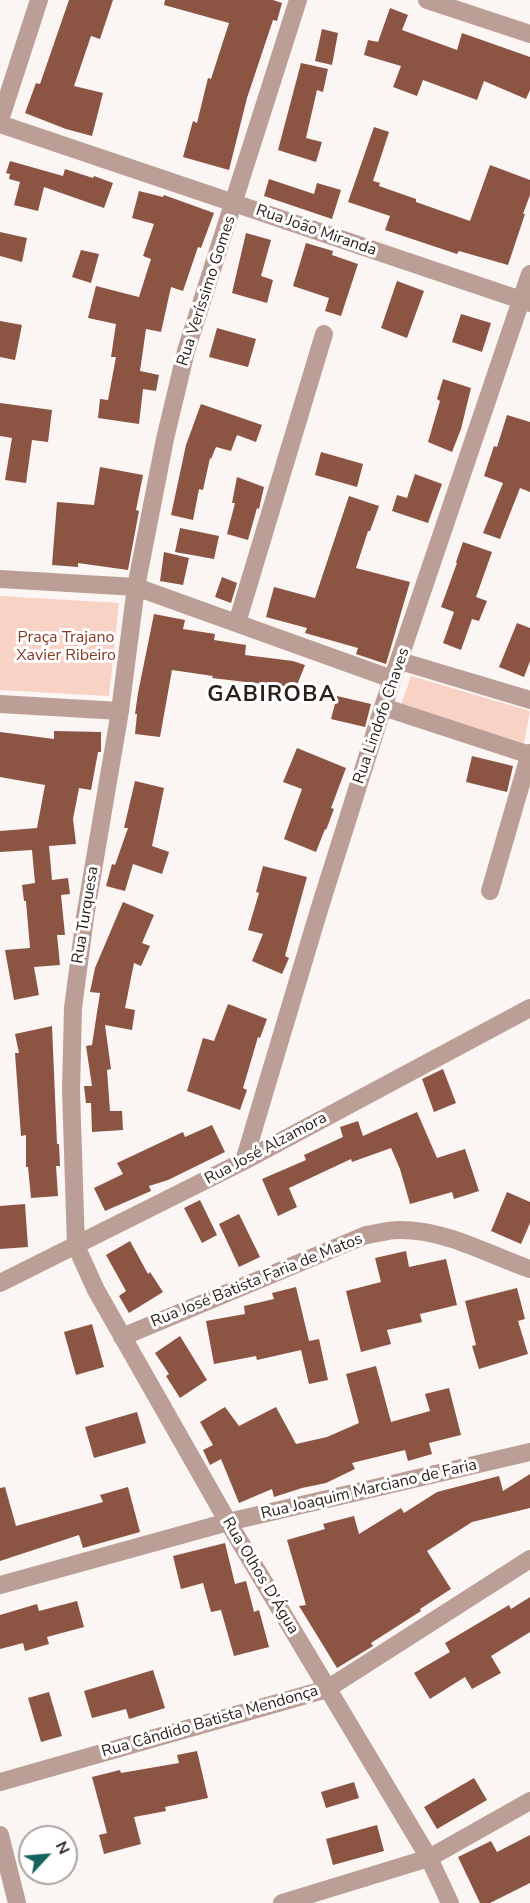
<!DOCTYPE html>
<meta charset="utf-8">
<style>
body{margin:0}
#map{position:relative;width:530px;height:1903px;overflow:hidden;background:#fbf5f4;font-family:"Nunito Sans",sans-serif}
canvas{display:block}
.north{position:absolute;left:18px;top:1825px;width:60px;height:60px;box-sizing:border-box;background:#fff;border:2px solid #a9a5a4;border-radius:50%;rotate:64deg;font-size:16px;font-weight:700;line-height:24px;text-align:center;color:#291f1b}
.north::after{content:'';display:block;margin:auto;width:21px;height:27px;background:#15635d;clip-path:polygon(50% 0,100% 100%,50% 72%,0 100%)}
</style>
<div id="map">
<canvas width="530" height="1903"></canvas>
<div class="north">N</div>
</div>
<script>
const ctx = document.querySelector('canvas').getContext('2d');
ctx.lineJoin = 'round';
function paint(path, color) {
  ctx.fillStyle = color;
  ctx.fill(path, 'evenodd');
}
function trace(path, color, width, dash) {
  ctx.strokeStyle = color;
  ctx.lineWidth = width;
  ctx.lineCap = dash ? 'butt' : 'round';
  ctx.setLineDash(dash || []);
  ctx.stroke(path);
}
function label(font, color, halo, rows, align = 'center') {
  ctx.font = font + ' "Nunito Sans",sans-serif';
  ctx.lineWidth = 6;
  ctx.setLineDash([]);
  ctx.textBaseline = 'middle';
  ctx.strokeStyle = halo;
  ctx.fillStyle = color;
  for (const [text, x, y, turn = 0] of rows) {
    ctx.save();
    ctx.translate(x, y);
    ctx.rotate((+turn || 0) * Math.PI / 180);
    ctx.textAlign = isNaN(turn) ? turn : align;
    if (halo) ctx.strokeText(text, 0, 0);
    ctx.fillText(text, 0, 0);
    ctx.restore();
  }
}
paint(new Path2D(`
 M0 596 119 603 109 696 0 690Z
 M411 676 530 711 524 743 401 705Z`), '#f9d2c6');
paint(new Path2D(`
 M69 0H113L100 39 91 36 74 86 103 93 92 136 66 129 25 113 36 83 40 84Z
 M165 0H273L282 3 277 21 273 20 247 98 229 170 183 157 193 121 197 123 208 78 211 79 229 23 164 5Z
 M390 8 408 15 402 30 457 50 462 33 530 57V90L526 99 484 81 477 100 423 80 417 96 393 87 401 66 364 55 368 40 378 42Z
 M322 29 338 33 332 65 315 61Z
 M301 63 328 69 323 92 317 90 306 138 322 142 316 162 278 150Z
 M374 127 389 132 373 181 380 183 379 186 416 199V202L470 221 490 165 530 180V195L523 214H525L508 265 459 251 457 254 385 230 390 216 348 202Z
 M10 161 63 176 65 169 93 178 94 176 113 183 104 208 44 187 38 211 14 205 20 182 9 179 10 174 6 173Z
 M269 179 314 194 317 183 341 190 332 219 264 196Z
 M139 191 163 197 164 195 214 213 201 248 198 247 183 291 171 287 161 332 146 329 140 371 159 375 156 391 143 389 139 424 98 418 100 399 108 400 116 357H111L116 324 88 318 96 286 139 297 151 259 143 256 154 224 132 218Z
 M0 232 27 238 22 262 0 256Z
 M246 233 271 240 261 276 273 280 267 303 232 293Z
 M306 243 333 251 332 255 358 264 341 316 325 311 329 298 293 286Z
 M81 250 99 254 91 283 72 277Z
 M397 281 424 291 407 338 381 328Z
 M461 314 491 323 482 352 452 342Z
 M0 321 22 325 15 360 0 357Z
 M217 328 256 339 248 367 209 357Z
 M443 379 471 388 461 429 452 452 428 442 440 401 437 399Z
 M0 403 52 410 48 442 32 440 26 483 5 480 12 438 0 436Z
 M201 404 262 425 256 442 237 435 231 451 216 447 211 459 210 458 203 490 199 489 193 520 171 515 186 445Z
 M507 415 530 422V492L520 488 500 539 483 533 503 483 484 476 494 446 497 447Z
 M321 452 363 464 357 487 315 475Z
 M100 467 143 475 136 510 139 511 128 570 78 563V567L52 565 57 502 94 505Z
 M415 474 442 484 428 523 392 511 397 495 407 498Z
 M237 477 264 487 259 509 257 508 248 540 227 534 235 503H232Z
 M349 496 379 506 370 531H368L356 568 410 582 386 664 356 654 358 648 305 633 307 628 266 617 274 587 315 598Z
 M180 528 219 536 214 559 175 552Z
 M463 542 492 552 476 597 487 601 479 621 472 619 461 650 443 643 454 612 441 607 457 563 456 562Z
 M164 552 189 558 183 585 160 581Z
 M222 577 237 583 231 603 215 597Z
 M154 614 185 620 183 629 215 634 214 640 246 645 245 655 293 661 305 665 295 690 288 687 212 678 213 676 172 670 160 737 135 734 137 714H135L138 693Z
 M517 623 530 628V661L524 677 499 667Z
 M337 696 371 704 365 727 331 719Z
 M54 731 101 732V752H98L91 790 79 788 73 819 76 844 49 846 52 880 68 878 70 894 61 895 65 935H57L60 965 34 967 39 995 14 1000 5 950 30 948 26 901H24L22 885 35 883 32 850 0 852V831L37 828 45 785 0 777V732L54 739Z
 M297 748 346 768 331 808 334 809 326 830 325 829 316 852 284 839 302 789 283 782Z
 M472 756 513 766 507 792 466 782Z
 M135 781 164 788 152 846 169 852 162 874 133 864 125 891 106 886 112 864 115 865 128 828H124Z
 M263 866 307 877 285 956 289 958 282 974 252 961 263 934 248 930 259 893 256 892Z
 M123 902 154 915 142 943 150 946 141 966 134 963 125 1008 135 1010 132 1030 105 1025 111 1069 107 1070 110 1111H122L123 1130 92 1132 91 1103H86L84 1086H92L86 1046 92 1045 100 993 90 992 95 968Z
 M228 1004 267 1019 260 1038 258 1037 243 1088 247 1090 240 1110 187 1091 203 1038 214 1041Z
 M52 1026 57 1144H59L60 1166H56L58 1196 31 1198 28 1167H26V1135L21 1136 15 1053H19L15 1034Z
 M443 1069 456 1103 434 1112 422 1079Z
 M417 1112 437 1158 465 1149 479 1191 454 1199 452 1192 410 1204 400 1169 391 1148 352 1162 351 1159 289 1188 297 1207 278 1216 262 1179 306 1160 304 1155 343 1137 340 1127 358 1121 363 1136Z
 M212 1125 225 1152 168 1180 149 1186 151 1191 105 1211 94 1188 123 1174 117 1163 183 1132 185 1137Z
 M507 1192 530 1202V1223L521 1244 491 1231Z
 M200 1200 217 1235 202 1243 184 1208Z
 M25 1204 28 1247 0 1249V1206Z
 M239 1214 260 1257 239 1267 219 1224Z
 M130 1241 148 1274 150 1272 163 1292 129 1313 119 1296 126 1291 106 1255Z
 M406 1251 409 1267 446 1259 457 1305 420 1314 422 1322 387 1330 391 1344 361 1352 346 1291 381 1282 375 1258Z
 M296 1287 309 1341 319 1339 328 1380 309 1384 301 1350 257 1360 256 1356 214 1364 206 1321 245 1314 244 1306 274 1299 272 1293Z
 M517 1288 525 1319 518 1321 528 1354 479 1369 472 1346 476 1345 465 1301Z
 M92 1324 104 1367 76 1375 64 1332Z
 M180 1336 207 1380 180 1398 166 1376 169 1374 155 1353Z
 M376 1366 391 1422 430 1411 425 1394 449 1388 461 1435 429 1443 432 1454 408 1461 405 1450 352 1463 355 1469 326 1483 302 1488 274 1497 272 1489 239 1503 221 1459 210 1465 203 1450 213 1445 200 1422 225 1407 239 1426 276 1407 296 1444 327 1437 359 1423 346 1374Z
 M137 1412 146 1443 94 1458 85 1427Z
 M530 1474V1508L472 1522 427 1551 451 1589 420 1609 421 1611 371 1643 373 1646 337 1668 299 1606 306 1605 287 1540 325 1529 323 1524 354 1516 359 1534 401 1508 404 1513 437 1492 499 1476 503 1491Z
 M5 1487 16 1526 103 1502 100 1495 128 1487 140 1532 83 1548 79 1535 0 1561V1488Z
 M225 1543 235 1584 246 1581 254 1612 259 1610 269 1647 234 1656 221 1610 211 1612 203 1583 181 1589 173 1556Z
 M530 1597V1632L491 1656 501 1673 472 1689 465 1677 430 1699 414 1673 450 1652 445 1643 509 1605 511 1609Z
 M77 1601 84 1627 47 1637 49 1644 25 1651 23 1643 0 1649V1615L37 1604 39 1611Z
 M153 1670 165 1708 129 1719 126 1709 92 1718 84 1691Z
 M49 1692 62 1736 41 1742 28 1698Z
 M197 1751 208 1798 165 1807 166 1811 134 1817 141 1844 104 1854 99 1835 107 1833 92 1777 120 1770 121 1773 179 1763 177 1755Z
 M474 1778 487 1800 437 1829 424 1807Z
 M354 1782 359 1798 326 1808 321 1792Z
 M377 1825 384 1851 333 1865 326 1839Z
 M530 1835V1883L490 1903H480L458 1857 491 1841 497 1852Z`), '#8b5443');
trace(new Path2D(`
 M298 0 186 351 165 439 136 587 120 711 85 917 73 1008 71 1090 76 1246 96 1290 228 1522 429 1858 450 1903
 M427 0 530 34
 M0 120 39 0
 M0 124 530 303
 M0 579 136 587 392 679
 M237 623 324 334
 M400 661 530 700
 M0 704 120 711
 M383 707 530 755
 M490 891 530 753
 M244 1161 319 910 383 707 530 274
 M0 1283 244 1161 530 1008
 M122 1337 366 1235C376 1234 388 1230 398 1230 445 1229 487 1254 530 1269
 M0 1585 228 1522 530 1452
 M0 1782 327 1689 530 1559
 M0 1835 17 1903
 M282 1903 429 1858 530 1801`), '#bb9f97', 18);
label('16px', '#291f1b', '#fff', [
 ["Rua João Miranda",316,231,19],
 ["Rua Veríssimo Gomes",207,291,-72],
 ["Rua Lindofo Chaves",382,716,-71],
 ["Rua Turquesa",86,915,-81],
 ["Rua José Alzamora",266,1149,-28],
 ["Rua José Batista Faria de Matos",257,1281,-22],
 ["Rua Joaquim Marciano de Faria",369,1490,-13],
 ["Rua Olhos D'Água",260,1576,59],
 ["Rua Cândido Batista Mendonça",210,1722,-16]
]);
label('16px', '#853a24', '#fff', [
 ["Praça Trajano",66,638],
 ["Xavier Ribeiro",66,656]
]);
ctx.letterSpacing = '1.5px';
label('bold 22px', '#291f1b', '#fff', [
 ["GABIROBA",272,696]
]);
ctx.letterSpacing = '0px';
</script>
